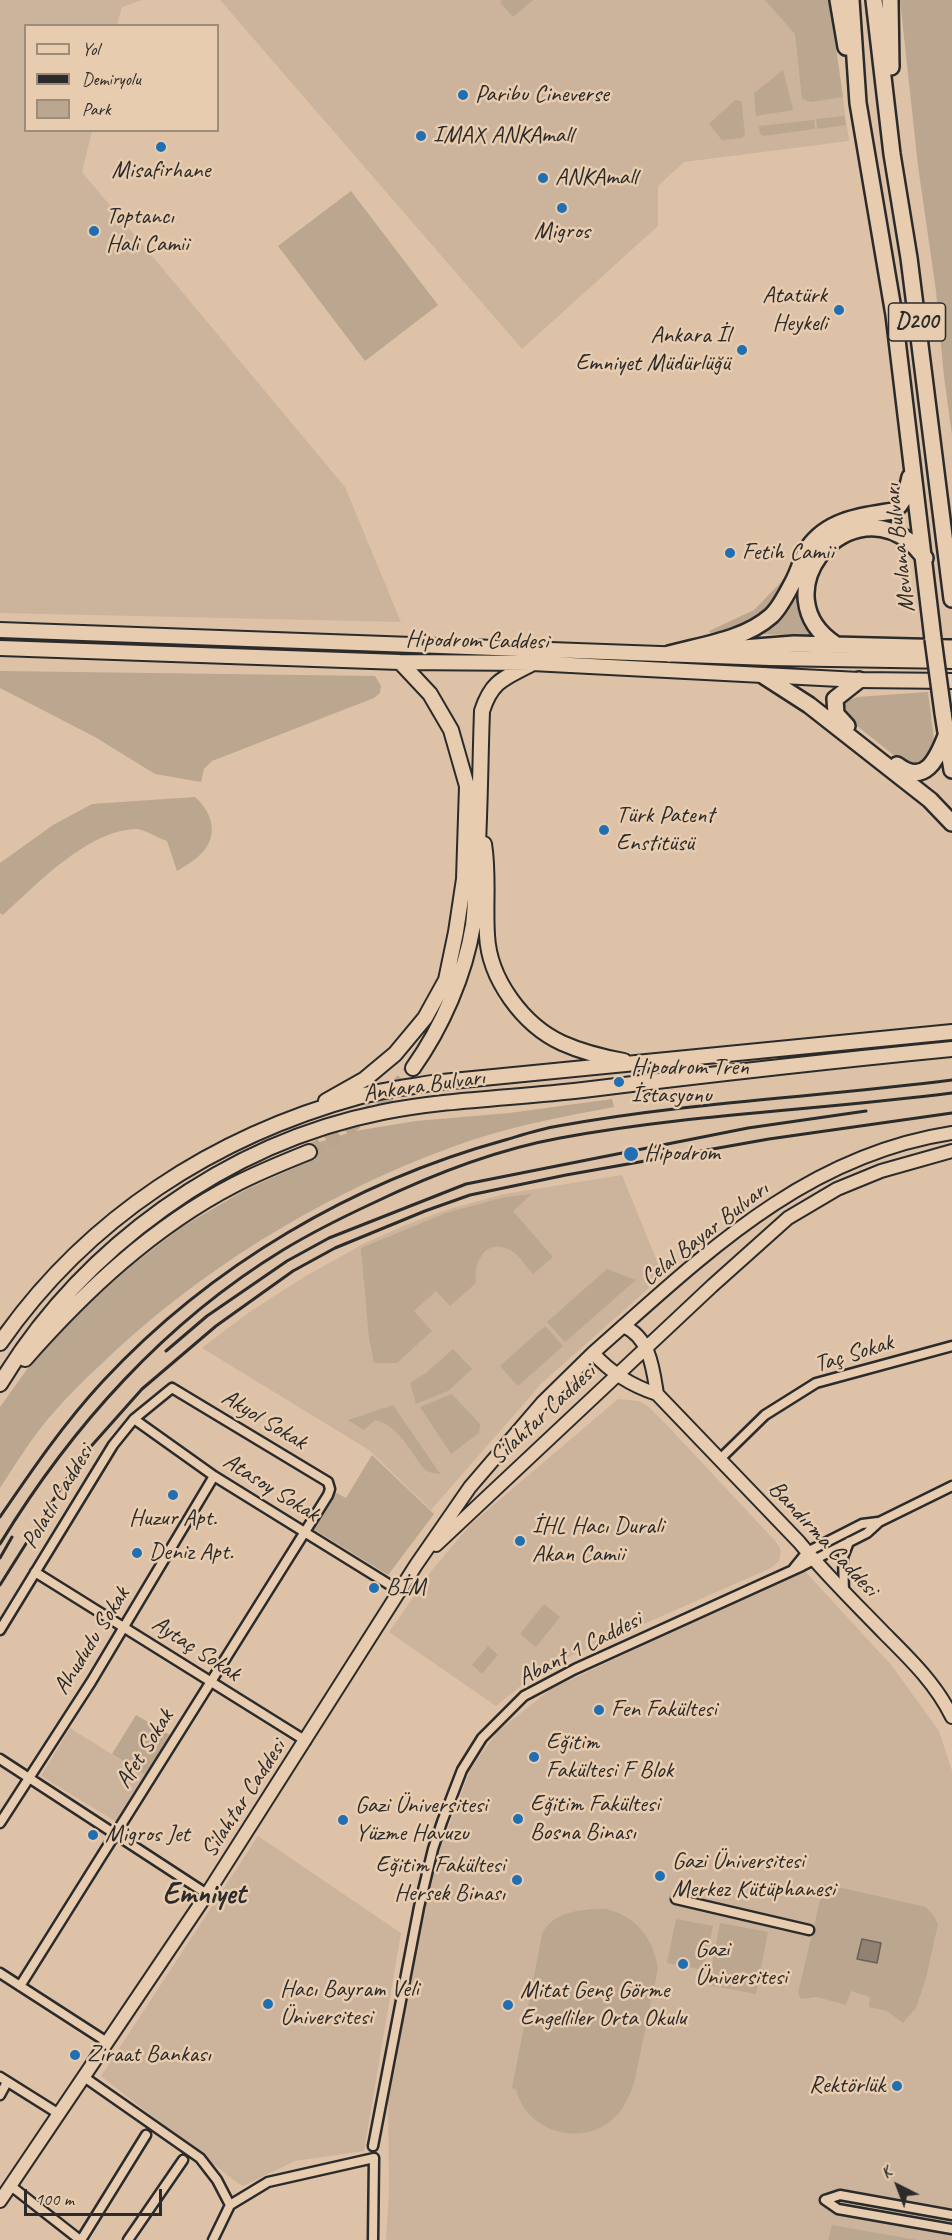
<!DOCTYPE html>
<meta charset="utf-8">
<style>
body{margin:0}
#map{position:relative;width:952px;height:2240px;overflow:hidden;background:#ddc2a7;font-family:Caveat,sans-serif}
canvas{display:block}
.legend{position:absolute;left:24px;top:24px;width:195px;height:108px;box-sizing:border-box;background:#e8ccaf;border:2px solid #9c8c7a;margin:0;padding:8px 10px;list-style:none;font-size:18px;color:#2b2b2b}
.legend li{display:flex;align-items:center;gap:12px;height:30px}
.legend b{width:30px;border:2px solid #9c8c7a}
.north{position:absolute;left:868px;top:2156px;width:60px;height:60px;-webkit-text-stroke:4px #e8ccaf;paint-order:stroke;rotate:318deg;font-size:16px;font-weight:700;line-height:24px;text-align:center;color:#2b2b2b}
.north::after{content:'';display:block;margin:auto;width:21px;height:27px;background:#2b2b2b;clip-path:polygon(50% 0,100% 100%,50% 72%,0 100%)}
.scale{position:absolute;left:24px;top:2189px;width:138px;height:27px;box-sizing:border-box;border:3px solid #2b2b2b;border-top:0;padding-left:8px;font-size:18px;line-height:21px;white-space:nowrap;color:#2b2b2b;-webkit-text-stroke:4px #e8ccaf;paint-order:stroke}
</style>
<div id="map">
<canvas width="952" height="2240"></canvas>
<ul class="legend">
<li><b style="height:8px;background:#e8ccaf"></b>Yol</li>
<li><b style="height:8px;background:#2b2b2b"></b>Demiryolu</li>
<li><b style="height:16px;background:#bba690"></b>Park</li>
</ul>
<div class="north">K</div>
<div class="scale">100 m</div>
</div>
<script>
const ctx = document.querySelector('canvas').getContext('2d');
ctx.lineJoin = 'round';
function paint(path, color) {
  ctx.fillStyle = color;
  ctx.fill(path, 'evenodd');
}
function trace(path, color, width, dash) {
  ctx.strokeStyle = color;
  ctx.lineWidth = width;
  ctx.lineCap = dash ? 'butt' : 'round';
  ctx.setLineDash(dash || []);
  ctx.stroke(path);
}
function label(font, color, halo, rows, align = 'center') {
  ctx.font = font + ' Caveat,sans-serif';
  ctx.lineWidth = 5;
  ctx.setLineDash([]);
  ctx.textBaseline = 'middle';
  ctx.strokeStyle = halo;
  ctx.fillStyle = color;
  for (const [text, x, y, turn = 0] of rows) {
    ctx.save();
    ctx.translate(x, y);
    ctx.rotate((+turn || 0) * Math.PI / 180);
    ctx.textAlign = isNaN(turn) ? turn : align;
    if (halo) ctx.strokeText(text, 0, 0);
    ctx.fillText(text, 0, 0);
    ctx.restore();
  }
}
paint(new Path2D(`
 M0 0H142L122 7 117 25 26 26V130L92 131 82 172 345 487 401 622 0 613Z
 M217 0H829L849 141 684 162 658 186V226L522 349 220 0Z
 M622 1175 659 1266 649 1288 542 1383 431 1510 369 1450 202 1348 248 1313 304 1277 363 1244 406 1225 446 1210 504 1194Z
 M618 1399 639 1401 648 1406 665 1423 777 1543 781 1550 779 1561 771 1568 562 1660 532 1677 496 1706 389 1632 432 1570 471 1524Z
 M804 1570 892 1666 939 1731 952 1771V2240H386L389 2191 388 2098 391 2073 394 2071 397 2060 394 2058 432 1870 471 1768 498 1731 551 1689Z
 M70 1728 147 1776 118 1823 41 1776Z
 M258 1836 401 1933 364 2151 295 2161 243 2186 236 2182 101 2076Z`), '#ccb49c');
paint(new Path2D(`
 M502 0H533L513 17 500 2Z
 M765 0H829L843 97 811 102 802 99 795 34Z
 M900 0H952V435L944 377 936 291 918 166Z
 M783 70 793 110 756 116 754 93Z
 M735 100 741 101 742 105 745 135 742 138 722 140 709 124Z
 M844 116 846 125 817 129 816 119Z
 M814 120 815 129 763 136 760 134 759 126Z
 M351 191 438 305 365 361 278 246Z
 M790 573C789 579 783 587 779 593 762 621 743 631 711 633L709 631 754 610Z
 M799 581C800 607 802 614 817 636L758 634 774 621Z
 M0 671 375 676 381 686 380 693 374 698 212 761 204 769 201 782 155 774 95 737 0 688Z
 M928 692 935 748C926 759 921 769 906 765L847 718 842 709 843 702 857 697Z
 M195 797C213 813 219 836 201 854 194 861 185 866 177 871L167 841C158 838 146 830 137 829 89 829 36 885 3 915L0 913V863L53 825 92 804Z
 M612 1099 614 1107C566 1116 518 1125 472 1140 341 1185 219 1256 116 1350 95 1370 74 1389 55 1411 34 1434 17 1462 0 1488V1407L38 1354 68 1323 132 1265 182 1227 245 1190 312 1160 307 1146 355 1131 416 1121 509 1113Z
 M532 1194 513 1211 553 1257 533 1274C526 1267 519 1254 510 1250 486 1237 473 1262 476 1283L450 1306 436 1291 414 1311 432 1331 397 1363H374L369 1338 361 1248 446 1213 505 1197Z
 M607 1269 636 1280 565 1342 547 1322Z
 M545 1326 563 1346 518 1386 500 1366Z
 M453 1349 472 1369 448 1391 416 1404 410 1383 426 1373Z
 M452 1394 480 1424 479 1433 451 1454 420 1407Z
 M393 1405 436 1468 441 1474 432 1473 425 1470C410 1451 399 1426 375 1420L364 1430 348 1420Z
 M372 1455 434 1514 388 1575 313 1529 335 1492 346 1498Z
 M544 1604 560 1617 536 1647 520 1634Z
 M488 1646 498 1655 482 1674 472 1665Z
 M136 1715 172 1736 147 1776 112 1754Z
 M824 1884 926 1907 934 1916 938 1924 926 1978 916 2008 903 2023 887 2011 869 2007 870 1997 851 1991 846 2005 817 1997 801 1999 798 1993Z
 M605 1909C636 1915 654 1939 658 1969L634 2083C629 2097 624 2109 613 2119 581 2148 525 2131 516 2089L512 2088 542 1935C551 1911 583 1909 605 1909Z
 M676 1919 713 1926 704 1970 667 1963Z
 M720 1923 768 1932 756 1994 708 1985Z
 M832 2225 917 2240H828Z`), '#bba690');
const water = new Path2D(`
 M862 1939 881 1943 877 1963 857 1959Z`);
paint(water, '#918272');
trace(water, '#685f56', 1.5);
trace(new Path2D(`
 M309 1152C349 1130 385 1103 413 1068`), '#b9a48e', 14, [14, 7]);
const street = new Path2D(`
 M134 1419 214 1476 390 1585
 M719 1460 765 1415 816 1383 952 1346
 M794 1568 807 1552 862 1524 878 1522
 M35 1572 306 1741
 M844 1592 843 1557 849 1542
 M0 1630 113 1445 134 1419 172 1388 328 1482 330 1489 328 1495 20 1986
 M0 1759 207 1894
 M0 1823 91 1682 214 1476
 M676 1899 809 1930
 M0 1973 107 2042
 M0 2077 59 2114
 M84 2077 200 2158 217 2180 230 2205
 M0 2095 7 2082
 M373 2146 419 1907 433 1849 442 1822 462 1770 482 1738 524 1696 575 1669 802 1566 867 1533 879 1522 952 1486
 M11 2186 80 2240
 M825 2200 838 2209 952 2229
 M825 2200 840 2195 952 2215
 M230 2205 268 2182 374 2158 373 2240
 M81 2240 146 2135
 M128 2240 183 2160
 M213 2240 230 2205`);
const secondary = new Path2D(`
 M952 1133C802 1156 702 1257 593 1353 611 1373 632 1386 657 1394L799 1542C826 1575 856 1604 885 1634 910 1659 936 1684 952 1717
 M623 1326C650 1337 653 1369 657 1394
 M436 1545 712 1286 788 1218 837 1189 881 1171 952 1151
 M0 2201 207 1894 416 1565 470 1487 543 1402 593 1353`);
const primary = new Path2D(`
 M0 630 770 658 952 661
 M0 648 400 662 532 663 859 680 952 681
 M484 844C489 874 485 905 487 935 489 979 523 1025 562 1043 582 1052 602 1057 624 1061
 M413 1068C442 1027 465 975 473 925 475 910 475 895 476 880 480 823 480 767 482 711 492 680 505 678 531 664
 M326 1101 365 1079 395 1054 425 1018 446 980 456 932 464 879 467 786 451 730 430 694 400 662
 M0 1343C87 1218 214 1136 361 1096 384 1090 409 1087 432 1083L952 1032
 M25 1359C85 1291 153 1227 234 1185 259 1172 284 1162 309 1152
 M0 1384C82 1248 226 1143 383 1112 449 1099 516 1098 583 1090 706 1075 829 1061 952 1049`);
const highway = new Path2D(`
 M838 0 846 47
 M851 0 858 103 894 315 933 639
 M874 0 892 154 909 258 952 599
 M890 0 891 67
 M835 644C762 596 842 491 909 541 915 546 920 553 925 558
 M705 651 794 644 952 648
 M669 654C702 645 744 640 771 616 780 608 787 593 793 582 799 571 802 558 808 548 828 519 862 516 893 511 905 503 907 490 910 477
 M764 676 809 705 930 800 952 823
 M943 713 952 770
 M847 726 836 714 835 699 859 680
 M897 765C925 786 937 759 946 736`);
trace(street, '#2b2b2b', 13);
trace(secondary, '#2b2b2b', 16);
trace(primary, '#2b2b2b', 18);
trace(highway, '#2b2b2b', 20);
trace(street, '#e8ccaf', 8);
trace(secondary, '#e8ccaf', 12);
trace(primary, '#e8ccaf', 14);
trace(highway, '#e8ccaf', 15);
trace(new Path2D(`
 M166 1351 207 1316 287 1261 329 1238 466 1184 748 1128 866 1111
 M0 1517C32 1470 64 1423 103 1381 211 1265 353 1182 505 1140 522 1135 540 1129 558 1126 688 1102 821 1097 952 1080
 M0 1544C71 1427 165 1322 283 1250 311 1233 341 1218 371 1204 431 1175 494 1150 560 1138 689 1114 821 1110 952 1093
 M0 1558 12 1537
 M0 1585 78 1461 142 1389 216 1326 293 1271 335 1248 425 1211 470 1195 566 1175 769 1139 952 1113`), '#2b2b2b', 3);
const highwayBridge = new Path2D(`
 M933 639 943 713`);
trace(highwayBridge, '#2b2b2b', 20, []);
trace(highwayBridge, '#e8ccaf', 15);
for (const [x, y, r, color] of [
 [463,95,6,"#1f6fb2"],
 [421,136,6,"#1f6fb2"],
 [161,147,6,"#1f6fb2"],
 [543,178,6,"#1f6fb2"],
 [562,208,6,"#1f6fb2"],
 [94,231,6,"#1f6fb2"],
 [839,310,6,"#1f6fb2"],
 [742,350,6,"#1f6fb2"],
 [730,553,6,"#1f6fb2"],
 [604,830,6,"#1f6fb2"],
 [619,1082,6,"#1f6fb2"],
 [631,1154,8,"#1f6fb2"],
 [173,1495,6,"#1f6fb2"],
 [520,1541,6,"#1f6fb2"],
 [137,1553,6,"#1f6fb2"],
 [374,1588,6,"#1f6fb2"],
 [599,1710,6,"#1f6fb2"],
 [534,1757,6,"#1f6fb2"],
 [518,1819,6,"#1f6fb2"],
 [343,1820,6,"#1f6fb2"],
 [93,1835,6,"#1f6fb2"],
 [660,1876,6,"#1f6fb2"],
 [517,1880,6,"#1f6fb2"],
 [683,1964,6,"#1f6fb2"],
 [268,2004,6,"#1f6fb2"],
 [508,2005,6,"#1f6fb2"],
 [75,2055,6,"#1f6fb2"],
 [897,2086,6,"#1f6fb2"]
]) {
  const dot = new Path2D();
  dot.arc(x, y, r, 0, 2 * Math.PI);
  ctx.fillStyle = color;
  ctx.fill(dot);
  trace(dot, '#e8ccaf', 2);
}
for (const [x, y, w] of [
 [917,322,57]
]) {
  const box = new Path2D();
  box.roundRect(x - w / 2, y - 19, w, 38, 4.5);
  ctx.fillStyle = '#e8ccaf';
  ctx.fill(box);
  trace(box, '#2b2b2b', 1.5);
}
label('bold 22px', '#2b2b2b', null, [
 ["D200",917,322]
]);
label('24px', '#2b2b2b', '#e8ccaf', [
 ["Paribu Cineverse",475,95],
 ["IMAX ANKAmall",433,136],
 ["Misafirhane",161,171,"center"],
 ["ANKAmall",555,178],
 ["Toptancı",106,217],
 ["Hali Camii",106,245],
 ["Migros",562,232,"center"],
 ["Atatürk",827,296,"right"],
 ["Heykeli",827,324,"right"],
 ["Ankara İl",730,336,"right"],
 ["Emniyet Müdürlüğü",730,364,"right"],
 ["Fetih Camii",742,553],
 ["Türk Patent",616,816],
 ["Enstitüsü",616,844],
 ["Hipodrom Tren",631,1068],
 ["İstasyonu",631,1096],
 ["Hipodrom",644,1154],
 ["Huzur Apt.",173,1519,"center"],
 ["İHL Hacı Durali",532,1527],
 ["Akan Camii",532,1555],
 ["Deniz Apt.",149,1553],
 ["BİM",386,1588],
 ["Fen Fakültesi",611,1710],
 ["Eğitim",546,1743],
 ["Fakültesi F Blok",546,1771],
 ["Eğitim Fakültesi",530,1805],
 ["Bosna Binası",530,1833],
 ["Gazi Üniversitesi",355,1806],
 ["Yüzme Havuzu",355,1834],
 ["Migros Jet",105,1835],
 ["Gazi Üniversitesi",672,1862],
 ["Merkez Kütüphanesi",672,1890],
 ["Eğitim Fakültesi",505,1866,"right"],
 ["Hersek Binası",505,1894,"right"],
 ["Gazi",695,1950],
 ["Üniversitesi",695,1978],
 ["Hacı Bayram Veli",280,1990],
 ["Üniversitesi",280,2018],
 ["Mitat Genç Görme",520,1991],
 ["Engelliler Orta Okulu",520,2019],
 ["Ziraat Bankası",87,2055],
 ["Rektörlük",885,2086,"right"]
], 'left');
label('24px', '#2b2b2b', '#e8ccaf', [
 ["Mevlana Bulvarı",900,548,-97],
 ["Hipodrom Caddesi",477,641,1],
 ["Ankara Bulvarı",424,1086,-8],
 ["Celal Bayar Bulvarı",705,1234,-38],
 ["Taç Sokak",854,1354,-17],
 ["Silahtar Caddesi",543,1415,-43],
 ["Akyol Sokak",264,1420,31],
 ["Atasoy Sokak",271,1488,32],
 ["Polatlı Caddesi",58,1497,-59],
 ["Bandırma Caddesi",823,1539,47],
 ["Ahududu Sokak",92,1641,-58],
 ["Aytaç Sokak",196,1649,33],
 ["Abant 1 Caddesi",580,1649,-27],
 ["Afet Sokak",145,1749,-58],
 ["Silahtar Caddesi",244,1799,-57]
]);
label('bold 30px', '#2b2b2b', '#e8ccaf', [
 ["Emniyet",204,1895]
]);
</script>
